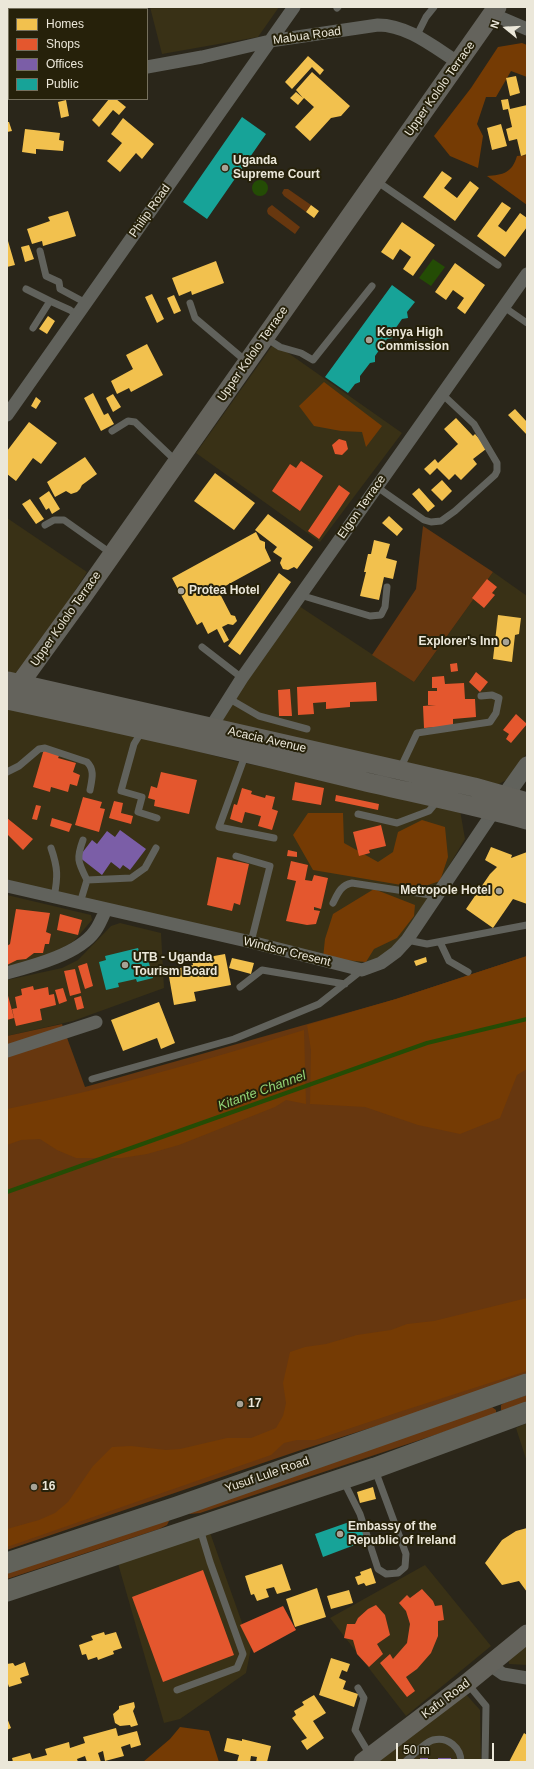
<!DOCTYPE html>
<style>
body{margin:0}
#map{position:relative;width:534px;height:1769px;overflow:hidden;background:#2a261a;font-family:Arial,sans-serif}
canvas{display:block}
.frame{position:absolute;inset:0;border:8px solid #ebe7d9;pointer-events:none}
.legend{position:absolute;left:8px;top:8px;width:140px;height:92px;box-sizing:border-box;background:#26210a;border:1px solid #75705d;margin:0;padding:5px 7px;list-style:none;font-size:12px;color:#ebe7d9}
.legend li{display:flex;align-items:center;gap:8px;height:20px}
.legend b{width:20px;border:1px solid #75705d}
.north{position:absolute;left:486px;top:8px;width:40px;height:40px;-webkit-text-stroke:3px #26210a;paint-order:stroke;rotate:288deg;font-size:11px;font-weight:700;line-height:16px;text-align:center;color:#ebe7d9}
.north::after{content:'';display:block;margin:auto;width:14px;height:18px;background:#ebe7d9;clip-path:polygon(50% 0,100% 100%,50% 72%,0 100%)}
.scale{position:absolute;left:396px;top:1743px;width:98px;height:18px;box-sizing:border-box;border:2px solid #ebe7d9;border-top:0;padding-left:5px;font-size:12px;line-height:14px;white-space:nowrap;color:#ebe7d9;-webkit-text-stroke:3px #26210a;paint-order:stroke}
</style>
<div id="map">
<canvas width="534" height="1769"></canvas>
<div class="frame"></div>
<ul class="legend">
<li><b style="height:11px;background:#f2c14e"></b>Homes</li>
<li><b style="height:11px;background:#e4572e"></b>Shops</li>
<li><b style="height:11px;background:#7b5ea7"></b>Offices</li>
<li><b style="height:11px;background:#17a398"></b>Public</li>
</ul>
<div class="north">N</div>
<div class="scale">50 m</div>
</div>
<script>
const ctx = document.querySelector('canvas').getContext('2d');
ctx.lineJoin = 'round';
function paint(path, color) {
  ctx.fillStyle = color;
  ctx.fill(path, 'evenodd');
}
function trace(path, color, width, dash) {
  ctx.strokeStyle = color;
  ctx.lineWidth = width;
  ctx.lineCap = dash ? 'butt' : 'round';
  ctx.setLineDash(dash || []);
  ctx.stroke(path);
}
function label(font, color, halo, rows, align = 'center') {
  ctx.font = font + ' Arial,sans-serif';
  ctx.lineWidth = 4;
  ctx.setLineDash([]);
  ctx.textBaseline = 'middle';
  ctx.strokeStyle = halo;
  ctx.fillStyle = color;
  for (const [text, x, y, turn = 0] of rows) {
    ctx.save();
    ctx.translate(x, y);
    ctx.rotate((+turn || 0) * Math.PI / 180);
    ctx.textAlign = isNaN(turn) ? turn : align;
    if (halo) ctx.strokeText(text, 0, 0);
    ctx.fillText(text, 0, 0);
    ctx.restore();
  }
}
paint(new Path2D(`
 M150 7H279L258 37 162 54Z
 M274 343 402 433 320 542 196 453Z
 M7 518 87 572 51 628 39 653 7 681Z
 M493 572 527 596V753L510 778 497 785 232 740 221 717 299 606 414 682Z
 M7 708 129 733 234 761 334 781 460 810 465 839 435 889 399 940 384 956 373 961 351 964 7 881Z
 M7 895 91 915 92 920 74 941 51 955 7 968Z
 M120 923 161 933 164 988 73 1021 7 1036V980L62 968 78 960 111 926Z
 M527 1423V1462L516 1428Z
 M208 1527 251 1648 246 1673 180 1719 164 1723 117 1560Z
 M425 1565 491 1646 406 1716 330 1618Z
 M527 1638V1665L509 1664 508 1653Z
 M464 1692 480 1710 481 1762H376Z`), '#393116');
paint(new Path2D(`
 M284 189H288L311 205 306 212 284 196 282 193Z
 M272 205 300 227 295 234 268 214 267 211 268 208Z
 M423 526 493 572 414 682 372 655 416 589Z
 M527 956V1378L301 1450 7 1550V1036L62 1024 85 1087 396 999Z
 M527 1395V1405L503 1412 501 1410V1405L504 1403Z
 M492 1407 496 1410V1414L477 1421 200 1513 190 1514 187 1511Z
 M170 1519 167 1525 159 1529 7 1579V1571Z`), '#67370f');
paint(new Path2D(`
 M522 43 527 45V77L511 71 496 97H486L477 124 483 136 478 168 450 156 434 136 471 88 498 47Z
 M527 155V205L487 176C503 175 512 173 517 156Z
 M324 382 382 426 366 447 362 432 341 431 314 426 299 406Z
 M308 813H343L344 843 378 862 393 852 398 832 422 820 445 827 448 857 440 881 419 888 313 870 293 835Z
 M374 889 415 905 414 916 397 938 374 949 366 962 323 958 325 939 333 914Z
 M527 956V1069L517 1075 500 1118 460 1134 418 1125 365 1107 310 1104 311 1050 307 1025 396 999Z
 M304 1030 306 1104 286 1100 275 1107 179 1145 147 1154 122 1158H76L57 1150 40 1139 21 1140 7 1145V1109C108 1089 206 1060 304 1030Z
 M527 1298V1371L399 1412 315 1440H297L284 1443 271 1455 7 1547V1529L39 1520 55 1513 68 1502 93 1466 112 1447 131 1446 166 1450 180 1449 227 1438H251L276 1428 283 1416 286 1403 283 1383 290 1352 305 1347 326 1344 357 1335 391 1330 407 1324 434 1321Z
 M180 1727 209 1731 219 1762H143L170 1739Z`), '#753b04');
paint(new Path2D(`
 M252 188a8 8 0 1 1 16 0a8 8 0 1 1-16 0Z
 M433 259 445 267 431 286 419 278Z`), '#244c05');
paint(new Path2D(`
 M308 56 324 70 320 75 312 67 292 89 285 82Z
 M312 72 350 106 341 116 331 118 310 141 295 127 314 107 304 98 298 105 290 98 296 92 303 98 296 90Z
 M516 76 520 93 510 96 506 78Z
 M109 99H116L126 107 119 115 113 110 99 127 92 120Z
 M508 99 510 109 527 105V154L521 156 517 139 509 141 506 129 512 127 508 109 503 110 501 100Z
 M66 100 69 116 61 118 58 102Z
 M123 118 154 144 142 159 136 153 120 172 107 161 122 143 111 134Z
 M7 122H9L12 131 7 132Z
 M501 124 507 146 492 150 487 128Z
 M25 129 60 133 59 140 64 141 63 151 36 149V154L22 152Z
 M442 171 452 178 444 188 457 198 470 181 479 188 455 221 423 197Z
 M502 202 511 208 498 226 506 232 520 213 527 218V227L505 257 477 236Z
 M311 205 319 211 314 218 306 212Z
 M68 211 76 236 43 246 42 241 32 244 27 229 50 221 48 217Z
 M402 222 435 245 413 276 403 269 411 257 400 249 393 260 381 252Z
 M7 241H8L15 265 7 267Z
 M29 245 34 259 25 262 21 247Z
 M216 261 224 283 192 295 191 291 179 296 172 278Z
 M455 263 485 285 465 314 457 308 464 298 453 290 446 300 435 292Z
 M152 294 164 319 157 323 145 297Z
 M174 295 181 311 174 314 167 298Z
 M48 316 55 321 47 334 39 329Z
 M147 344 163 375 131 392 129 388 117 394 111 381 133 369 126 355Z
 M93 393 104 415 108 413 114 424 101 431 84 398Z
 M113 394 121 407 113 412 106 398Z
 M36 397 41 401 36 409 31 406Z
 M515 409 527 422V435L508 415Z
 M456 418 473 436 475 434 483 443 486 449 473 459 477 464 461 480 455 474 449 480 437 468 430 475 424 469 435 459 438 463 458 444 444 429Z
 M29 422 57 443 41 464 33 458 16 481 7 474V451Z
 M85 457 97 474 82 485 80 489 77 492 71 494 66 491 55 497 47 482Z
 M215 473 255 503 234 530 194 501Z
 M442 480 452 491 442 501 431 490Z
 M419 488 435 506 428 512 412 494Z
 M49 491 60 509 52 514 49 508 46 510 39 498Z
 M30 499 44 519 36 524 22 504Z
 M268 514 313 547 297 569 294 567 288 570 283 569 280 563 282 558 273 552 277 547 255 530Z
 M389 516 403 529 397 536 382 523Z
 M256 532 260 540 265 542V548L271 561 218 590 231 615 235 616 237 621 233 625 228 624 222 627 229 640 224 643 217 629 208 634 202 622 197 625 172 578Z
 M374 540 390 544 386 558 397 561 393 579 384 577 379 600 360 596 366 572H364L368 554H371Z
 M279 573 291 582 240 655 228 646Z
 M498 615 521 618 519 634 515 635 512 662 493 659Z
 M491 847 512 855 511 858 527 852V904L513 899 493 928 466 909 490 874 497 867 485 860Z
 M225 954 231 985 194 992 196 1001 174 1005 168 971 193 965 192 960Z
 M426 957 427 962 416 966 414 961Z
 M232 958 254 963 251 974 229 968Z
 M159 1002 175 1043 161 1049 157 1038 123 1051 111 1020Z
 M373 1487 376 1499 360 1503 357 1492Z
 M527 1528V1592L519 1581 502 1585 485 1563 502 1540 516 1531Z
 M282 1564 291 1590 277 1594 274 1587 266 1589 269 1597 257 1601 254 1594 251 1595 245 1576Z
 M371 1568 376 1583 366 1586 364 1583 358 1585 355 1577 361 1575 360 1572Z
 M317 1588 326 1617 295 1627 286 1599Z
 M349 1590 353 1603 331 1609 327 1596Z
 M104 1632 105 1635 116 1632 122 1648 113 1651 114 1654 98 1660 97 1657 88 1660 86 1654 82 1655 79 1645 93 1640 91 1636Z
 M331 1658 350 1664 347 1672 342 1670 339 1678 346 1681 343 1689 358 1694 354 1707 319 1695Z
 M25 1662 29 1675 20 1678 22 1683 9 1687 8 1684H7V1664L13 1663 15 1666Z
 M314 1695 326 1713 313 1721 324 1738 307 1750 301 1741 307 1738 292 1718 296 1715 294 1711 304 1705 302 1702Z
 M134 1702 135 1707 133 1711 138 1725 131 1727 130 1725 120 1726 115 1723 113 1714 119 1709V1706Z
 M7 1718 11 1728 7 1730Z
 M116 1728 118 1736 137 1731 141 1745 131 1748 130 1744 121 1747 124 1756 105 1761 103 1751 98 1753 101 1762H87L85 1756 77 1759 78 1762H13L12 1758 30 1753 32 1759 47 1755 45 1749 69 1742 70 1748 85 1743 83 1737Z
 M524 1733 527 1735V1762H509Z
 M227 1738 242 1741V1739L271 1746 267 1762H256L257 1757 251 1756 250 1762H237L239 1755 224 1751Z`), '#f2c14e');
paint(new Path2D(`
 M66 7H90L88 9H64Z
 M339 439 346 441 348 449 342 455 335 454 332 445Z
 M301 461 323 476 300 511 272 491 290 464 296 468Z
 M339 485 350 493 319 539 308 531Z
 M487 579 497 587 492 593 495 595 484 608 472 598Z
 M457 663 458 671 451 672 450 664Z
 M476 672 488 682 480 692 469 682Z
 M444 676 445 684 464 683 465 699H475L476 717 453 719V726L424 728 423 706 436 705H428V691H437V688H432V677Z
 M376 682 377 701 350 702V707L326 709V702L313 703 314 714 298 715 297 687Z
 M290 689 292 716H279L278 690Z
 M516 714 527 724 511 743 506 739 509 734 503 730Z
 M44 749 60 754 58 758 76 763 73 772 80 775 77 786 70 784 68 792 51 787 50 792 33 787Z
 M161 772 197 780 189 814 154 806 155 800 148 798 151 786 157 788Z
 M295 782 324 788 321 805 292 800Z
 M242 788 252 791 251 794 265 798 266 795 275 797 272 809 278 811 272 830 258 826 261 816 245 812 242 823 230 819 234 804 237 805Z
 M336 795 379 804 378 810 335 801Z
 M83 797 102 802 100 808 105 809 99 832 75 825Z
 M114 801 123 803 121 813 133 816 131 824 109 818Z
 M36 805 41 806 37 820 32 819Z
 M7 818 33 839 23 850 7 834Z
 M52 818 72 824 69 832 50 826Z
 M381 825 386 846 369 850 370 853 359 856 353 832Z
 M288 850 297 852V857L287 856Z
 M217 857 249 864 240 905 234 903 232 911 207 905Z
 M291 861 308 865 305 880 312 881 314 875 328 878 321 909 314 907V910L320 911 316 924 307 925 286 921 296 881 287 879Z
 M16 909 50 913 46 932 51 934 49 944H45L43 953H34L26 959 17 960 7 965V946L10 944Z
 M60 914 82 920 78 935 57 930Z
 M87 963 93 986 85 989 78 966Z
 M75 969 81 993 70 996 64 971Z
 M33 986 34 990 48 987 49 995 54 994 56 1005 40 1009 42 1020 16 1026 12 1009 17 1008 15 997 22 995 21 989Z
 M63 988 67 1001 59 1004 55 990Z
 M7 992 14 1018 7 1020Z
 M81 996 84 1008 77 1010 74 998Z
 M203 1570 234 1655 163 1682 132 1597Z
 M422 1589 433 1601 435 1606 442 1605 444 1620 438 1621V1636L431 1653 417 1669 406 1677 415 1691 407 1697 380 1663 390 1654 393 1659 407 1643 410 1624 406 1611 399 1603 407 1595 410 1598Z
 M376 1605 385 1615 390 1635 377 1644 383 1654 369 1667 357 1654 353 1640 344 1638 347 1624H355L358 1618 368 1609Z
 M283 1606 296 1630 254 1653 240 1625Z`), '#e4572e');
paint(new Path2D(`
 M120 830 146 849 130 870 123 865 120 869 111 862 102 875 79 857 92 840 97 844 107 831 115 837Z
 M420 1758H428V1762H420Z
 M438 1758H451L452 1762H438Z`), '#7b5ea7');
paint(new Path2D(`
 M242 117 266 134 207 219 183 202Z
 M392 285 415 302 407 312 408 318 402 319 393 332 394 335 393 338 387 339 375 356V362L370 363 360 376V382L355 384 348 393 325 377Z
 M138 948 140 954 146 952 153 978 137 982 136 979 118 983 119 987 106 990 99 962 106 960 105 956Z
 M352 1521 365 1530 360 1543 323 1557 315 1534Z`), '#17a398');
trace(new Path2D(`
 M7 1192 427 1043 527 1019`), '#244c05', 4);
trace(new Path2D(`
 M337 8 338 7
 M416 37 426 17 434 7
 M375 180 498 265
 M40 251 46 276 59 282 60 289 86 303
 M26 289 50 301
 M190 303 195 318 247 362
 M504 307 527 323
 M33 328 50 301 70 310 77 315
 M266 338 280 347 301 353 313 360 372 286
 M112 431 128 421 135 422 176 461
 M377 487 424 520 431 522 441 521 455 511 495 475 497 471V463L474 424 442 394
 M45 525 54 520H64L112 554
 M300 595 370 616 381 615 385 607 387 587
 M202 647 242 678
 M228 698 259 716 307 729
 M142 731 134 744 121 791 142 797 138 812 157 818
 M246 753 219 827 274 838
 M400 769 417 733 490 722 496 713 499 698 492 695 481 696
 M7 772 19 766 39 749 45 748 87 762C95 770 92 779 90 790
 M358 814 397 823 429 811 439 799
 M83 840C76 859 78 862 87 880
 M51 848C58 868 58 877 54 897
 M236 856 270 866 251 942
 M80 903 87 880 131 878 145 868 156 848
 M333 903C338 893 341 885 352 883L437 896
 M407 940 427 944 527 925
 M440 942 449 961 468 972
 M240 987 262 970 345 984
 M92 1079 234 1039 319 1004 362 970
 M343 1480 360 1514 378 1569 386 1574 398 1573 405 1567 406 1554 375 1470
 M467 1683 486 1706 485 1762
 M358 1688 364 1698 355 1730 370 1755
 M177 1690 237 1668 243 1654 210 1562 200 1529
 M405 1762C411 1757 425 1742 433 1740 448 1736 461 1748 461 1762`), '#61625c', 7);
trace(new Path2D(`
 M492 14 527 29
 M147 67 202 57 270 41 378 25C408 25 435 48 459 63
 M7 90 9 89
 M7 415 294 7
 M209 735 211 727 242 678 527 274
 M7 886 251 942 362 970 381 963 396 952 407 940 494 811
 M7 973C33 966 79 954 95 931 100 924 103 916 106 909
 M7 1051 96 1022
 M490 1665 503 1674 527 1678`), '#61625c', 13);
trace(new Path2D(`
 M498 806 527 765`), '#61625c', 17);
trace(new Path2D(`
 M8 681 474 787 527 802
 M7 700C126 725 244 752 362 781 417 794 472 805 527 820
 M8 700 83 596 497 7
 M363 1762 467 1683 527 1634`), '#64635c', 19);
trace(new Path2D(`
 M7 1563 177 1507 527 1384
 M7 1591 375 1468 527 1412`), '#61625a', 21);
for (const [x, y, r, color] of [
 [225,168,4,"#a7a396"],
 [369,340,4,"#a7a396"],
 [181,591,4,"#a7a396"],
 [506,642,4,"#a7a396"],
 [499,891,4,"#a7a396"],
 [125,965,4,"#a7a396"],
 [240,1404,4,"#a7a396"],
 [34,1487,4,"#a7a396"],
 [340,1534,4,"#a7a396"]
]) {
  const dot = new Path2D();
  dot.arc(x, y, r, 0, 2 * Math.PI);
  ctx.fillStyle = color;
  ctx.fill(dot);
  trace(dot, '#26210a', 1.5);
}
label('12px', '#ebe7d9', '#26210a', [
 ["Mabua Road",307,36,-8],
 ["Upper Kololo Terrace",440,89,-55],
 ["Philip Road",150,211,-55],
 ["Upper Kololo Terrace",253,354,-55],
 ["Elgon Terrace",362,507,-55],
 ["Upper Kololo Terrace",66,619,-55],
 ["Acacia Avenue",267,740,13],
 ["Windsor Cresent",287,952,14],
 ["Yusuf Lule Road",267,1475,-19],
 ["Kafu Road",446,1699,-37]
]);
label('bold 12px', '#ebe7d9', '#26210a', [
 ["Uganda",233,161],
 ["Supreme Court",233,175],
 ["Kenya High",377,333],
 ["Commission",377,347],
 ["Protea Hotel",189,591],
 ["Explorer's Inn",498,642,"right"],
 ["Metropole Hotel",491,891,"right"],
 ["UTB - Uganda",133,958],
 ["Tourism Board",133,972],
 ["17",248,1404],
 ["16",42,1487],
 ["Embassy of the",348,1527],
 ["Republic of Ireland",348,1541]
], 'left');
label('italic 13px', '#94d576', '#26210a', [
 ["Kitante Channel",262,1091,-20]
]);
</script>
